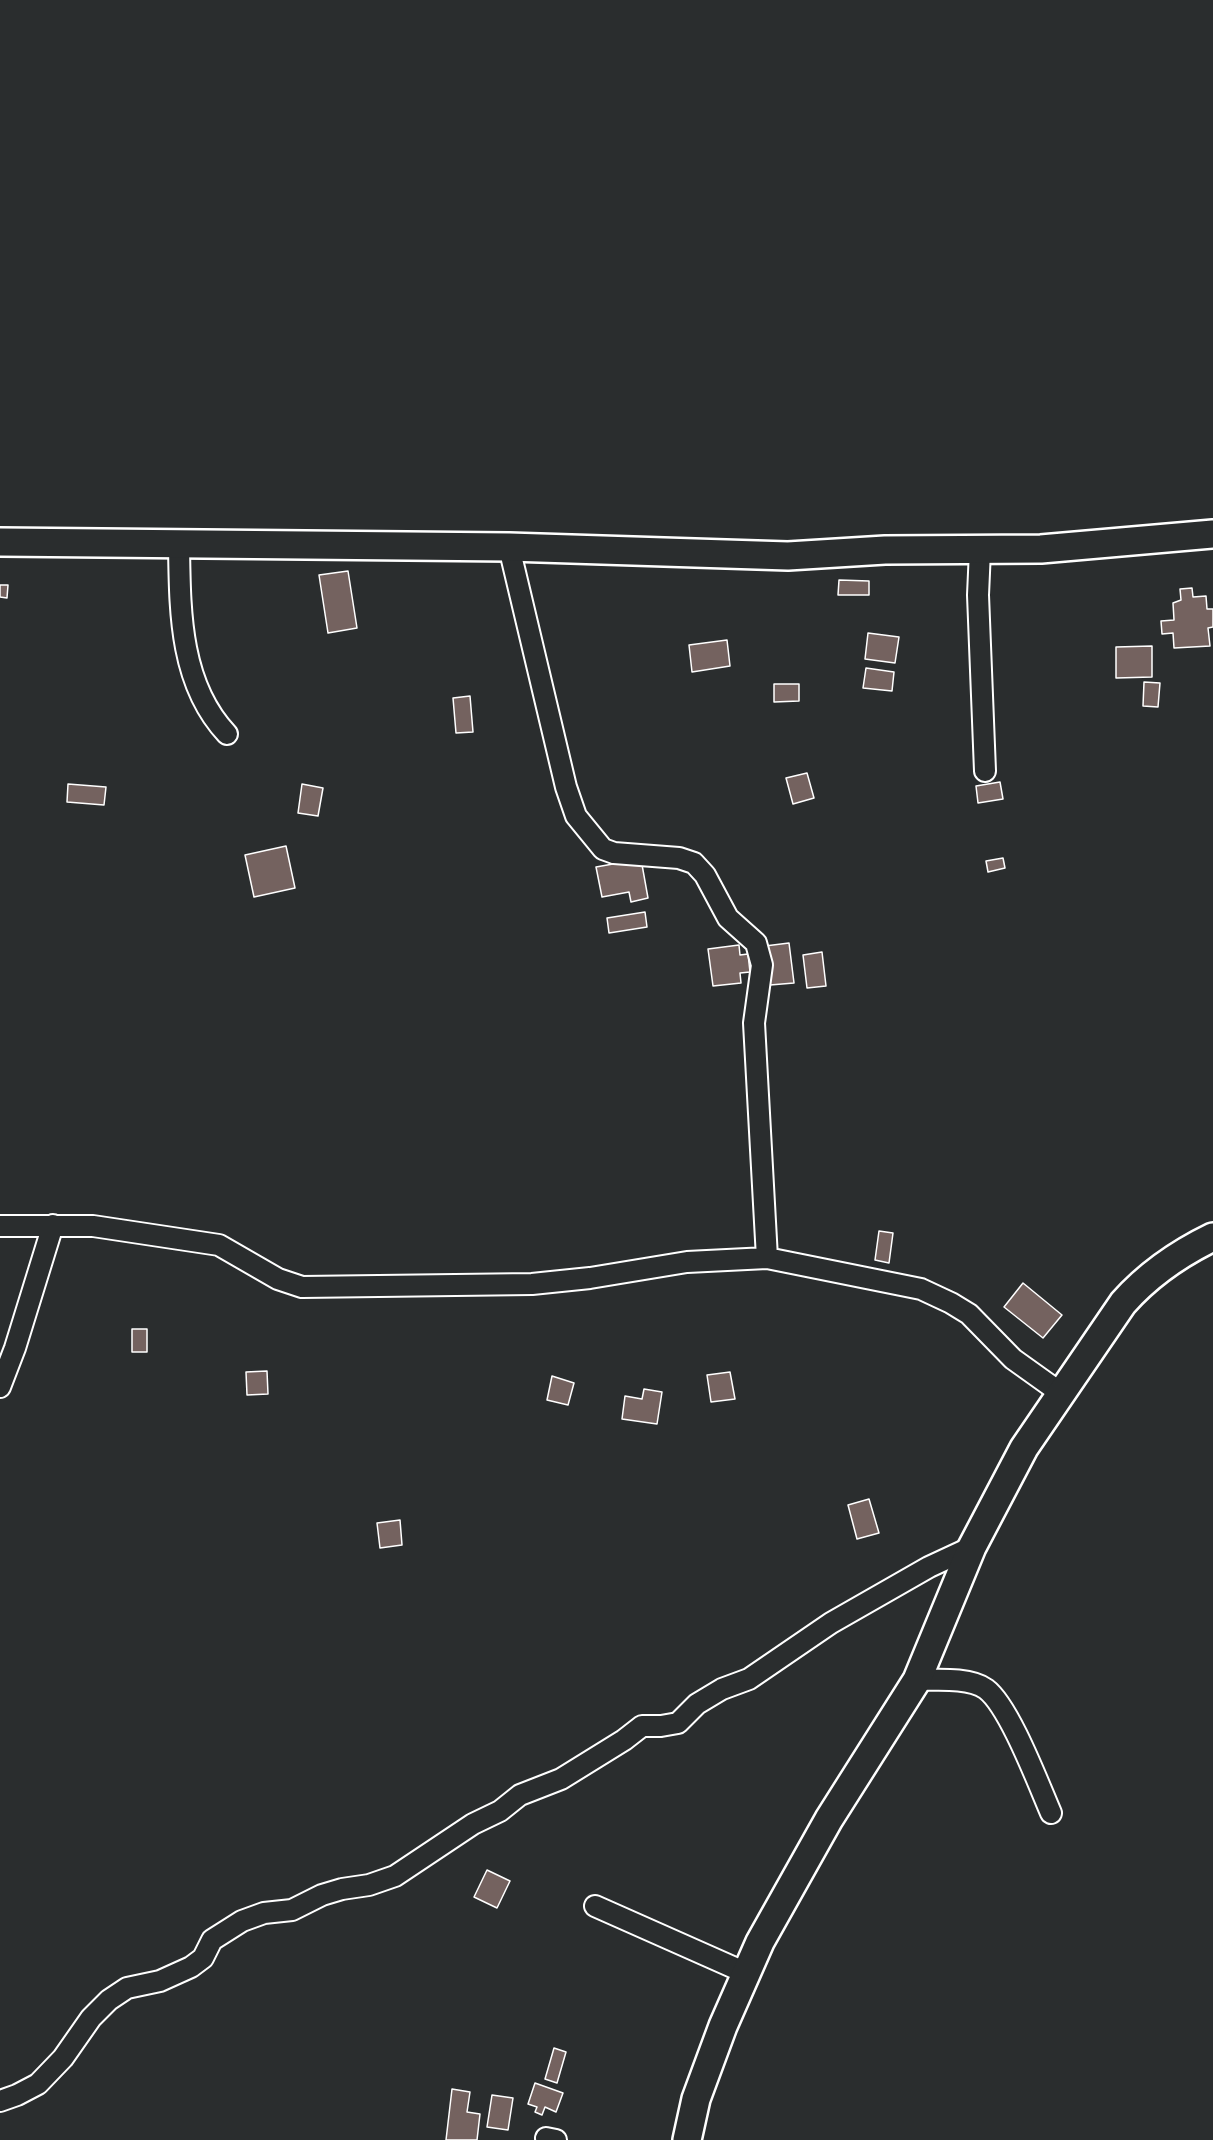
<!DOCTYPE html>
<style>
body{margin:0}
canvas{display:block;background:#2a2d2e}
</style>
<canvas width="1213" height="2140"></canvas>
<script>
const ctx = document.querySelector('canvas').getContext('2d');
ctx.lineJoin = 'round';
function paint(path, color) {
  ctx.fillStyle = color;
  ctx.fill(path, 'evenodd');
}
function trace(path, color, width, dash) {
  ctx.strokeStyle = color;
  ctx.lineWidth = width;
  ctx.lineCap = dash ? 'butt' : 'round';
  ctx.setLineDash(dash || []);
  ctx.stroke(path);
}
const building = new Path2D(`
 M348 571 357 628 328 633 319 575Z
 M839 580 869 581V595H838Z
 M0 585H8L7 598 0 597Z
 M1192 588 1193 597 1206 596 1207 609H1213V627L1208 628 1210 646 1174 648 1173 633 1162 634 1161 621 1174 620 1173 603 1181 600 1180 589Z
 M868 633 899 637 895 663 865 659Z
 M727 640 730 666 692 672 689 645Z
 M1152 646V677L1116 678V647Z
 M866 668 894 672 892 691 863 688Z
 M1144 682 1160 683 1158 707 1143 706Z
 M774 684H799V701L774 702Z
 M470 696 473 732 456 733 453 698Z
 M807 773 814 798 793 804 786 778Z
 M1000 782 1003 799 978 803 976 786Z
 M68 784 106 787 104 805 67 802Z
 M302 784 323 788 318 816 298 813Z
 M286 846 295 888 254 897 245 855Z
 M1003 858 1005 868 988 872 986 861Z
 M641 859 648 898 631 902 629 892 602 897 596 867Z
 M645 912 647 927 609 933 607 918Z
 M789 943 794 983 770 985 765 946Z
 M739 945 740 955 748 954 750 972 740 973 741 983 713 986 708 949Z
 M822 952 826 986 807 988 803 955Z
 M879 1231 893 1233 889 1263 875 1260Z
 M1023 1283 1062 1315 1043 1338 1004 1307Z
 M132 1329H147V1352H132Z
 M267 1371 268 1394 247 1395 246 1372Z
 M730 1372 735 1399 711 1402 707 1375Z
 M552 1376 574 1383 568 1405 547 1400Z
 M644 1389 662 1392 657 1424 622 1419 625 1396 642 1399Z
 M869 1499 879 1533 857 1539 848 1505Z
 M400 1520 402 1545 380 1548 377 1523Z
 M487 1870 510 1881 497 1908 474 1897Z
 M554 2048 566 2052 557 2083 545 2079Z
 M535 2083 563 2093 556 2112 545 2107 542 2115 535 2112 537 2107 528 2104Z
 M452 2089 470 2092 467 2112 480 2114 477 2140H446Z
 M492 2095 513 2098 508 2130 487 2127Z`);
paint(building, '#74625f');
trace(building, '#fff', 1.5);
const street = new Path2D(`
 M179 544C180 609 179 683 227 734
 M509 547 566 787 576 816 603 849 614 853 679 858 694 863 705 875 728 918 756 943 762 965 754 1023 767 1258
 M980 550 978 595 985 771
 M0 1226H93L219 1245 278 1279 302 1287 532 1284 590 1278 687 1262 767 1258 921 1289 951 1303 969 1314 1013 1359 1062 1394
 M0 1387 15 1348 53 1225
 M917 1680C936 1680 970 1677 986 1689 1009 1706 1038 1783 1051 1813
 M595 1906 746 1973
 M0 2101 17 2095 38 2084 63 2058 91 2018 109 2000 127 1988 160 1981 191 1967 203 1958 212 1940 242 1921 264 1913 292 1910 322 1895 342 1889 369 1885 395 1876 473 1824 500 1811 520 1795 561 1779 624 1740 642 1726H661L678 1723 697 1704 722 1689 749 1679 831 1623 929 1567 972 1547
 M546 2138 556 2140`);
const secondary = new Path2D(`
 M0 542 509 547 788 556 885 550 1041 549 1213 534
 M687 2140 696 2099 723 2026 760 1942 829 1819 917 1680 972 1547 1024 1448 1123 1303C1147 1276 1180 1253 1213 1237`);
trace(street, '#fff', 24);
trace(secondary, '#fff', 32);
trace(street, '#2a2d2e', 20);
trace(secondary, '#2a2d2e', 27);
</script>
